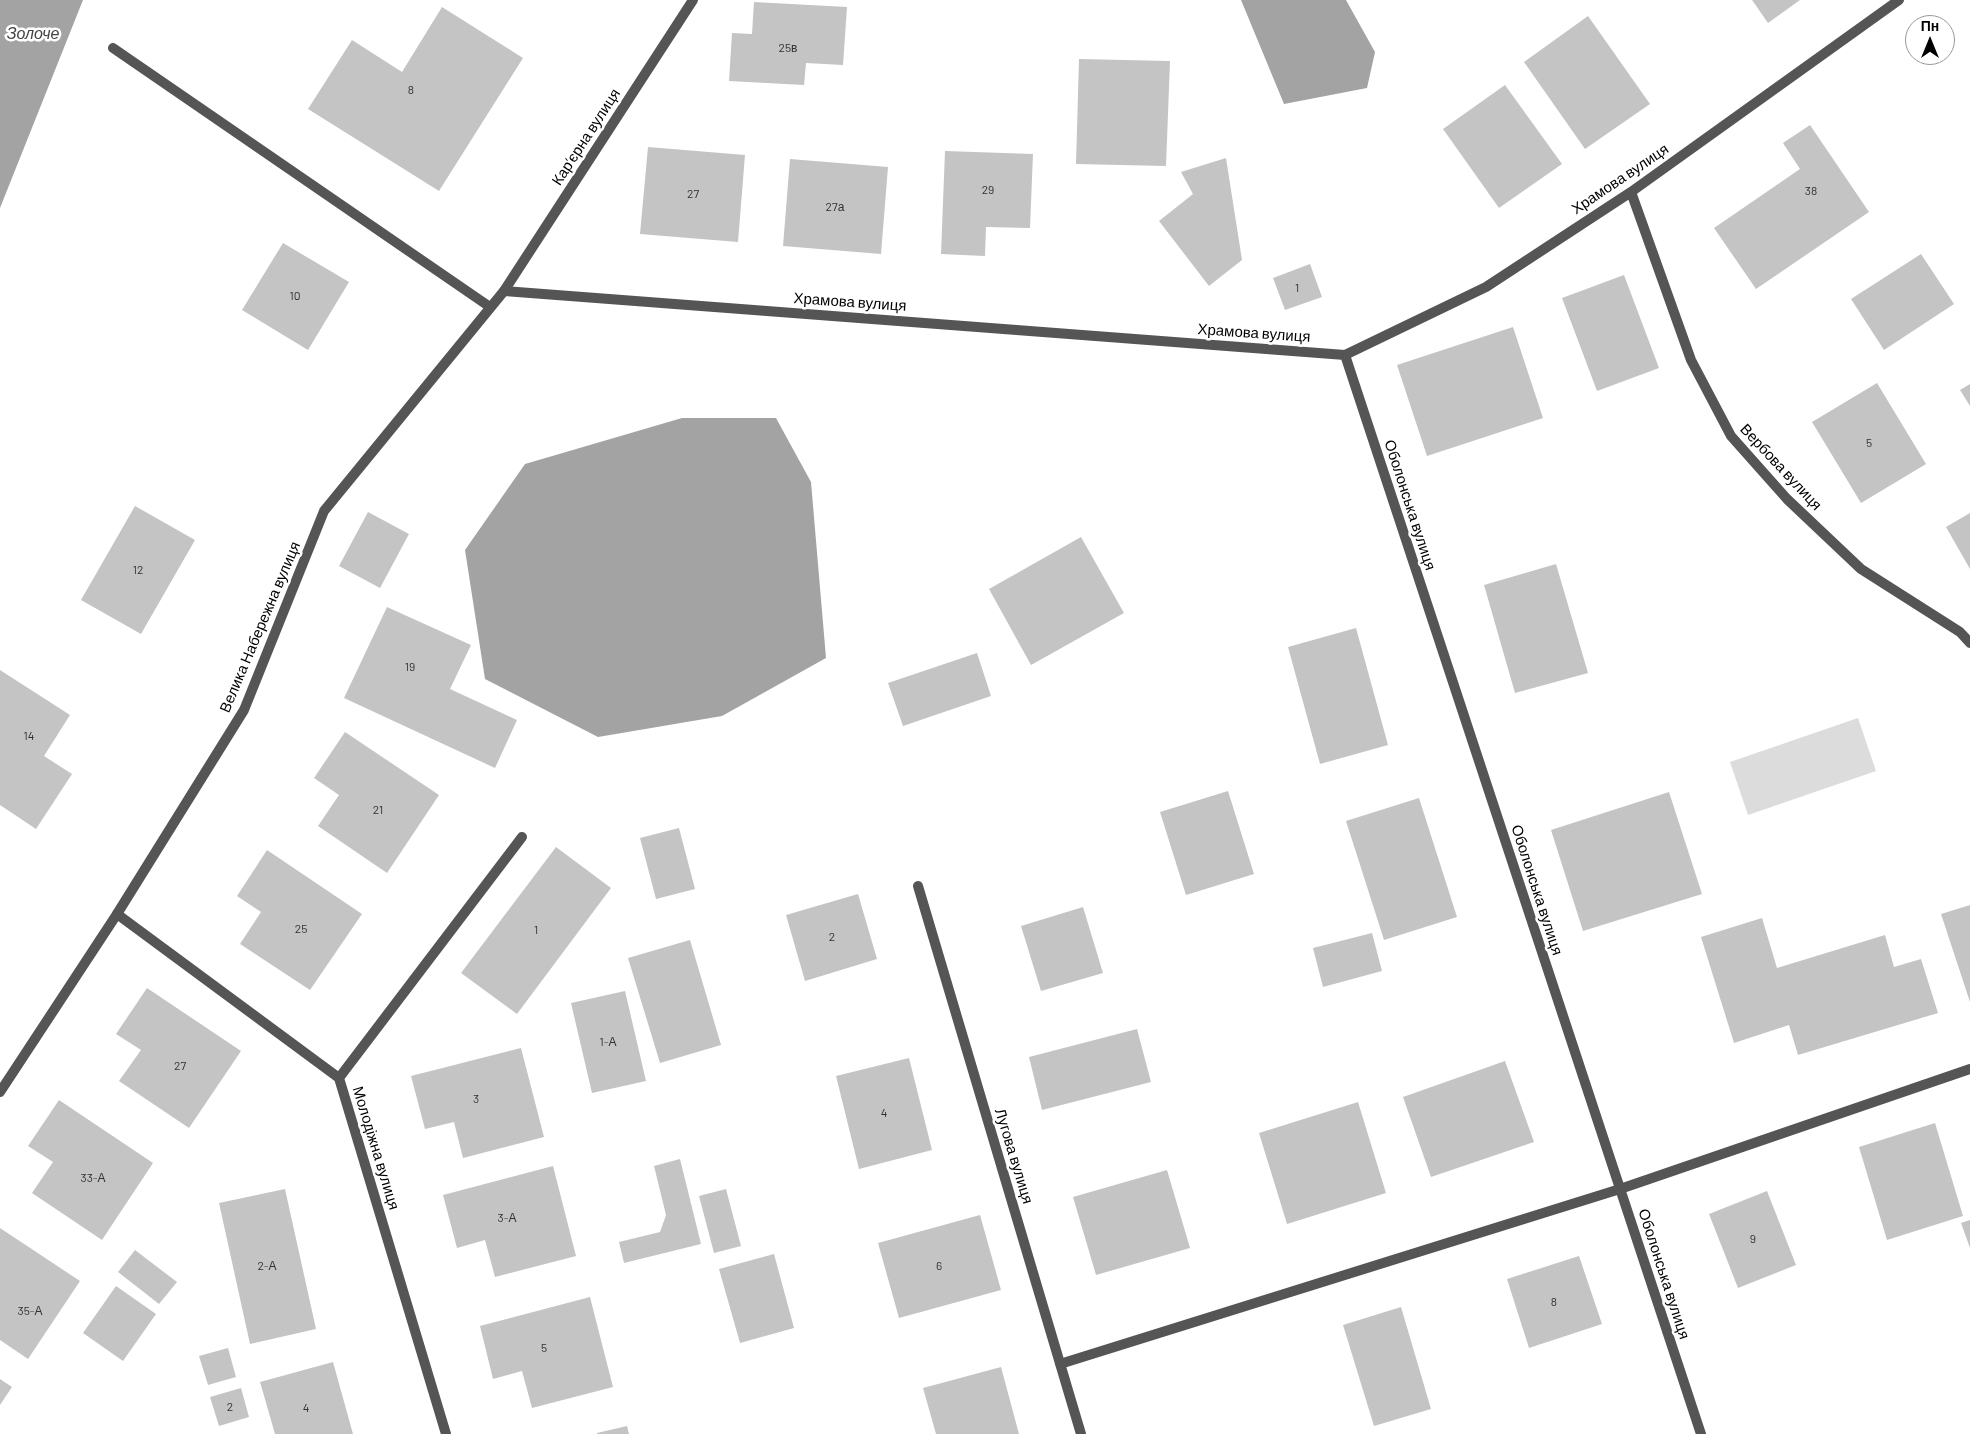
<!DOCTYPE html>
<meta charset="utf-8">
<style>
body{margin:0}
#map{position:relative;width:1970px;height:1434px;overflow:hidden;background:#fff;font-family:Barlow,sans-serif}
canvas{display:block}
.north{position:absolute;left:1905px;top:15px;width:50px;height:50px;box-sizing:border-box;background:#fff;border:1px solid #999;border-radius:50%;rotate:0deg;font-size:14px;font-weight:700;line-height:20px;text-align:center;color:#000}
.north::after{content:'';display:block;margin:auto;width:18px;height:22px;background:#000;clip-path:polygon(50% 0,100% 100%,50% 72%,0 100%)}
</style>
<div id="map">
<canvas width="1970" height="1434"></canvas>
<div class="north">Пн</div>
</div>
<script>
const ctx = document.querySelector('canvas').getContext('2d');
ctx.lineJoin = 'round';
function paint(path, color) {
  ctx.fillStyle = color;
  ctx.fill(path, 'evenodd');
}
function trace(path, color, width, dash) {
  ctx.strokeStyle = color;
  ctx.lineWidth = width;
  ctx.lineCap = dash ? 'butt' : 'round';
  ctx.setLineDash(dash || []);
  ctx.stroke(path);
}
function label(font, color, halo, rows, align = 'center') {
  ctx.font = font + ' Barlow,sans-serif';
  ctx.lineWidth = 5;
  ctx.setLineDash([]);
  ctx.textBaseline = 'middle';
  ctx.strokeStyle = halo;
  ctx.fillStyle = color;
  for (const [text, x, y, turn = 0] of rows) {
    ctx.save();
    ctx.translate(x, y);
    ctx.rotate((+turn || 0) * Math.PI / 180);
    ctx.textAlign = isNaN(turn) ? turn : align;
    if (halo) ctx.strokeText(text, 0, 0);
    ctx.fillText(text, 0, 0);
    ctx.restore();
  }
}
paint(new Path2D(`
 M1858 718 1876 771 1748 815 1730 762Z`), '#dcdcdc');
paint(new Path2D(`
 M0 0H83L0 208Z
 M1241 0H1346L1375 52 1367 88 1284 104Z
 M682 418H776L811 482 826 658 722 716 598 737 485 679 465 550 525 464Z`), '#a3a3a3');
paint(new Path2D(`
 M1752 0H1800L1768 23Z
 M754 2 847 7 843 65 806 63 804 85 729 81 732 33 752 34Z
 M442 7 523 58 439 191 308 109 352 40 402 72Z
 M1588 16 1650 104 1585 149 1524 62Z
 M1079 59 1170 61 1166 166 1076 164Z
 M1505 85 1562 164 1499 208 1443 129Z
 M1810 125 1869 212 1756 289 1714 228 1800 169 1783 143Z
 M648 147 745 155 738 242 640 234Z
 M945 151 1033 154 1030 228 986 227 985 256 941 254Z
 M1226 158 1242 260 1209 286 1159 221 1193 194 1181 172Z
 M790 159 888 167 881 254 783 246Z
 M283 243 349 282 308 350 242 310Z
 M1921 254 1954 304 1884 350 1851 299Z
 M1310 264 1322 297 1285 310 1273 278Z
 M1624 275 1659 368 1597 391 1562 298Z
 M1513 327 1543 418 1427 456 1397 365Z
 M1877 383 1926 464 1861 503 1812 422Z
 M1970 384V406L1960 390Z
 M135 506 195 540 141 634 81 600Z
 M368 512 409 534 380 588 339 566Z
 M1970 513V569L1946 527Z
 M1081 537 1124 613 1031 665 989 589Z
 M1556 564 1588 673 1515 693 1484 585Z
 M387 607 471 645 450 689 517 720 495 768 344 698Z
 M1356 628 1388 745 1320 764 1288 647Z
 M977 653 991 696 903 726 888 683Z
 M0 670 70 715 44 756 72 774 36 829 0 805Z
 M345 732 439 795 387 873 318 826 339 795 314 778Z
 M1228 791 1254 874 1186 895 1160 812Z
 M1669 792 1702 894 1583 931 1551 830Z
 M1419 798 1457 917 1384 940 1346 821Z
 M679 828 695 889 656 899 640 838Z
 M556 847 611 888 517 1014 461 973Z
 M267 850 362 914 310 990 240 944 261 912 237 896Z
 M858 894 877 959 805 981 786 915Z
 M1970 905V1002L1941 914Z
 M1083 907 1103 973 1041 991 1021 926Z
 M1762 918 1777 968 1885 935 1894 967 1921 959 1938 1013 1798 1055 1789 1025 1734 1043 1701 937Z
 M1372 933 1382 971 1323 987 1313 948Z
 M690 940 721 1045 660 1063 628 958Z
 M147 988 241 1051 189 1128 119 1081 141 1050 116 1034Z
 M625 991 646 1081 592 1093 571 1003Z
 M1137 1029 1151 1082 1042 1110 1029 1057Z
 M521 1048 544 1137 463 1158 454 1122 425 1129 411 1076Z
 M909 1058 932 1150 859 1169 836 1076Z
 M1505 1061 1534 1142 1431 1177 1403 1097Z
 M59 1100 153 1163 102 1240 32 1193 53 1162 28 1146Z
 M1358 1102 1386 1193 1287 1224 1259 1133Z
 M1935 1123 1963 1216 1887 1240 1859 1147Z
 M680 1159 701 1244 624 1263 619 1242 660 1232 666 1215 654 1166Z
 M553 1166 576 1256 495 1277 485 1240 457 1248 443 1195Z
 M1167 1170 1190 1248 1096 1275 1073 1197Z
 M285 1189 316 1329 250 1344 219 1203Z
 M726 1189 741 1246 714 1253 699 1196Z
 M1767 1191 1796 1265 1738 1288 1709 1214Z
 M980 1215 1001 1290 899 1318 878 1243Z
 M1970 1220V1248L1961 1223Z
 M0 1228 80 1281 28 1359 0 1340Z
 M135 1250 177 1282 159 1304 118 1272Z
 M774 1254 794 1328 740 1343 719 1269Z
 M1579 1256 1602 1324 1529 1348 1507 1279Z
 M116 1286 156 1314 123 1361 83 1333Z
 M590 1297 613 1387 532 1408 522 1371 493 1379 480 1326Z
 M1401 1307 1431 1409 1374 1426 1343 1325Z
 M228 1348 236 1377 208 1385 199 1356Z
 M333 1362 353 1434H275L260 1382Z
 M1001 1367 1019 1434H936L923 1388Z
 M0 1379 12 1387 0 1405Z
 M241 1388 249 1417 219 1426 210 1397Z
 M627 1426 629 1434H597V1433Z`), '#c4c4c4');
trace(new Path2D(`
 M113 48 490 307
 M1631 192 1691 360 1731 436 1787 499 1861 569 1960 632 1970 643
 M504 291 1345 355 1486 287 1631 192 1899 0
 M1345 355 1701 1434
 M918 886 1081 1434
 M117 914 339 1078 446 1434
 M339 1078 522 837
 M1060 1364 1620 1189 1970 1069`), '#555', 10);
trace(new Path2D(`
 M0 1092 117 914 244 710 324 511 504 291 693 0`), '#555', 10);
label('12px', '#313131', null, [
 ["25в",788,48],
 ["8",411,90],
 ["29",988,190],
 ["38",1811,191],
 ["27",693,194],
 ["27а",835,207],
 ["1",1297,288],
 ["10",295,296],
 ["5",1869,443],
 ["12",138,570],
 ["19",410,667],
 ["14",29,736],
 ["21",378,810],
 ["25",301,929],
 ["1",536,930],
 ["2",832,937],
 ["1-А",608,1042],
 ["27",180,1066],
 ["3",476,1099],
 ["4",884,1113],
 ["33-А",93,1178],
 ["3-А",507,1218],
 ["9",1753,1239],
 ["2-А",267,1266],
 ["6",939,1266],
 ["8",1554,1302],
 ["35-А",30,1311],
 ["5",544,1348],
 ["2",230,1407],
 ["4",306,1408]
]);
label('15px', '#000', '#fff', [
 ["Карʼєрна вулиця",586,137,-57],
 ["Храмова вулиця",1620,179,-34],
 ["Храмова вулиця",850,302,4],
 ["Храмова вулиця",1254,333,4],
 ["Вербова вулиця",1781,467,47],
 ["Оболонська вулиця",1410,505,72],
 ["Велика Набережна вулиця",260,627,-67],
 ["Оболонська вулиця",1537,890,72],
 ["Молодіжна вулиця",376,1148,73],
 ["Лугова вулиця",1014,1156,73],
 ["Оболонська вулиця",1664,1274,72]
]);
label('italic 16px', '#444', '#fff', [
 ["Золоче",33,34]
]);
</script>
